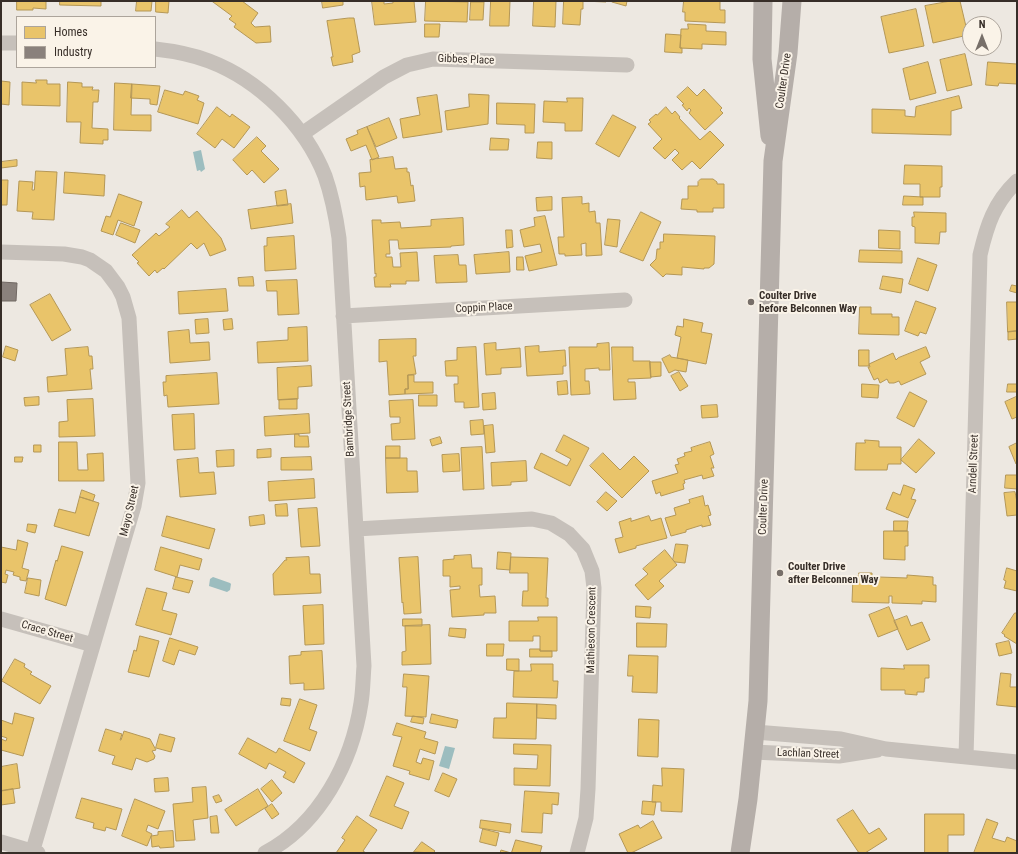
<!DOCTYPE html>
<style>
body{margin:0}
#map{position:relative;width:1018px;height:854px;overflow:hidden;background:#ede8e1;font-family:"Roboto Condensed",sans-serif}
canvas{display:block}
.frame{position:absolute;inset:0;border:2px solid #372e28;pointer-events:none}
.legend{position:absolute;left:16px;top:16px;width:140px;height:52px;box-sizing:border-box;background:#faf3e8;border:1px solid #aca49b;margin:0;padding:5px 7px;list-style:none;font-size:12px;color:#372e28}
.legend li{display:flex;align-items:center;gap:8px;height:20px}
.legend b{width:20px;border:1px solid #aca49b}
.north{position:absolute;left:962px;top:16px;width:40px;height:40px;box-sizing:border-box;background:#faf3e8;border:1px solid #aca49b;border-radius:50%;rotate:0deg;font-size:11px;font-weight:700;line-height:16px;text-align:center;color:#372e28}
.north::after{content:'';display:block;margin:auto;width:14px;height:18px;background:#776f69;clip-path:polygon(50% 0,100% 100%,50% 72%,0 100%)}
</style>
<div id="map">
<canvas width="1018" height="854"></canvas>
<div class="frame"></div>
<ul class="legend">
<li><b style="height:11px;background:#e9c46a"></b>Homes</li>
<li><b style="height:11px;background:#8a817c"></b>Industry</li>
</ul>
<div class="north">N</div>
</div>
<script>
const ctx = document.querySelector('canvas').getContext('2d');
ctx.lineJoin = 'round';
function paint(path, color) {
  ctx.fillStyle = color;
  ctx.fill(path, 'evenodd');
}
function trace(path, color, width, dash) {
  ctx.strokeStyle = color;
  ctx.lineWidth = width;
  ctx.lineCap = dash ? 'butt' : 'round';
  ctx.setLineDash(dash || []);
  ctx.stroke(path);
}
function label(font, color, halo, rows, align = 'center') {
  ctx.font = font + ' "Roboto Condensed",sans-serif';
  ctx.lineWidth = 4;
  ctx.setLineDash([]);
  ctx.textBaseline = 'middle';
  ctx.strokeStyle = halo;
  ctx.fillStyle = color;
  for (const [text, x, y, turn = 0] of rows) {
    ctx.save();
    ctx.translate(x, y);
    ctx.rotate((+turn || 0) * Math.PI / 180);
    ctx.textAlign = isNaN(turn) ? turn : align;
    if (halo) ctx.strokeText(text, 0, 0);
    ctx.fillText(text, 0, 0);
    ctx.restore();
  }
}
paint(new Path2D(`
 M201 150 205 169 201 172 200 170 197 171 193 152Z
 M213 577 230 583 231 584 230 590 227 592 209 586 210 579Z
 M445 746 455 748 449 769 439 766Z`), '#9cbdbf');
const homes = new Path2D(`
 M17 1H46V9L33 8V10H17Z
 M60 1H101V6L60 5Z
 M137 1H152L151 11H136Z
 M156 1H169L168 13 156 12Z
 M214 1H242L258 13 251 23 255 27 270 26 271 42 256 43 234 27 236 24 229 19 232 16 213 2Z
 M322 1H343V5L323 8Z
 M372 1H384V4L393 3V1H414L416 22 375 25Z
 M426 1 468 2 467 22 425 21Z
 M491 1H510L509 26H490Z
 M534 1H556L555 27 533 26Z
 M564 1H606V2L583 1V9H581L580 25 563 24Z
 M612 1H627L626 6 612 2Z
 M684 1H720V10H725V23L685 21V12H683Z
 M951 1H960L968 35 933 43 925 6Z
 M471 2H484L483 20H470Z
 M916 9 924 46 889 53 881 17Z
 M349 18H354L360 52 352 55 353 62 333 66 331 57H333L327 21Z
 M425 24H440L439 37H425Z
 M688 24 706 25V31L726 32V45L702 44V49L680 48 681 29H688Z
 M666 34 681 35 680 48H682V53L665 52Z
 M965 54 972 85 947 91 940 60Z
 M928 62 936 93 910 100 903 69Z
 M988 62 1017 64V84L999 83 998 86 986 85Z
 M36 80H47V84H60V106L22 105V82L36 83Z
 M1 81 10 82 9 105 1 104Z
 M68 82 82 83V87H93L92 90H99L98 102H93L92 128 108 129V140H103V144L80 143 81 122H67Z
 M115 83 132 84 131 115H151V131L114 130Z
 M132 84 160 86 157 105 150 104V99L131 98Z
 M688 87 697 96 704 89 722 108 720 110 723 113 705 130 689 113 691 110 689 108 687 111 682 105 684 104 677 97Z
 M165 90 183 95 185 91 199 96 197 100 204 103 198 124 158 112Z
 M469 94 489 95 488 124 447 130 445 111 469 107Z
 M437 95 442 132 403 138 400 119 420 115 417 98Z
 M959 96 962 108 951 111V135L872 133V109L905 110V116L915 117 916 107Z
 M567 98H583L582 131H565V123L543 122 544 101 567 102Z
 M497 103 535 104 534 133H525V125L497 124Z
 M217 107 230 117 232 114 250 127 234 148 222 139 215 148 197 134Z
 M666 107 672 114 675 111 680 117 679 118 700 140 710 131 724 145 700 169 692 161 682 170 672 160 679 153 675 149 665 159 653 148 662 139 648 124 651 122 649 120 656 114 657 115Z
 M613 115 636 127 619 157 596 144Z
 M389 118 397 138 376 147 367 127Z
 M367 127 379 157 372 160 366 145 351 151 346 139 358 134 357 131Z
 M257 137 266 146 261 151 279 169 264 183 252 170 247 175 233 160Z
 M491 138 509 139 508 150H490Z
 M538 142H552V159L537 158Z
 M393 157 395 169 407 168V172H409L411 186 413 185 415 201 398 203 397 196 366 200 365 186 360 187 359 173 371 172 370 160Z
 M17 160V166L1 168V162Z
 M905 165 942 166V187H940V197H920V184H904Z
 M36 171 57 172 54 220 32 219 33 212 17 211 19 181 33 182 32 190H34Z
 M65 172 105 175 104 196 64 193Z
 M701 179H713L717 182V184H724V208H713V212H697V210L681 209 682 199H688V186H698V182Z
 M1 180H8L7 205H1Z
 M286 190 288 205 277 206 275 192Z
 M119 194 142 202 134 226 118 220 113 235 101 231 106 216 110 217Z
 M904 196 923 197V205H903Z
 M552 197V210L537 211 536 198Z
 M582 197V204L589 203V212L595 211 596 223H600L602 255 586 256V243L581 244 582 255 565 256V254H559L558 237H564L562 198Z
 M291 204 293 223 251 229 248 210Z
 M182 210 189 218 197 211 221 238 226 250 210 256 204 243 197 249 191 243 164 269 163 268 157 273 155 270 149 276 137 263 139 262 132 255 156 233 159 236 170 227 166 224Z
 M641 212 661 222 643 261 620 252Z
 M914 212 946 213V232H940L939 244 915 243V227L912 226V217H914Z
 M545 216 557 265 529 271 525 256 542 252 540 244 524 247 520 230 535 226 534 218Z
 M463 218 464 245 451 246V247L399 249 398 240H389L390 254H386V257H392L393 267H401L400 253 417 252 419 281H406V284H390L391 287H375L374 277H376V273L375 274 372 220H381V223L400 222 401 228 431 226V220Z
 M608 219 620 220 617 247 605 245Z
 M121 223 140 230 135 243 116 235Z
 M506 230H512L513 247 507 248Z
 M879 230 900 231V249L879 248Z
 M664 234 715 236 714 264 709 268H704V269L682 267V275L666 274 663 277 650 265 656 259 657 249H660V242H663Z
 M294 236 296 269 265 271 264 246H267V238Z
 M860 250 902 251V263L859 262Z
 M509 252 510 272 476 274 474 255Z
 M458 255 459 265H466L467 282 436 283 434 256Z
 M517 257H523L524 270H517Z
 M918 258 937 265 928 291 909 284Z
 M883 276 903 279 901 293 880 289Z
 M253 277 254 286H239L238 278Z
 M297 280 299 314 278 315 277 291H267L266 281Z
 M1012 285 1017 286V293L1010 291Z
 M226 289 228 311 179 314 178 292Z
 M50 294 71 330 52 341 30 305Z
 M916 301 936 308 926 334 920 332 918 336 905 331Z
 M1007 302H1017V331L1008 332Z
 M860 307H871V314H892V317H899V335L859 334Z
 M208 319 209 333 196 334 195 320Z
 M232 319 233 329 224 330 223 320Z
 M684 319 703 323 701 332 712 334 706 364 677 358 681 337 675 335 677 326 683 327Z
 M307 327 308 361 258 363 257 342 288 340V328Z
 M189 330 190 343 209 342 210 360 170 363 168 332Z
 M1017 331V339L1008 340V332Z
 M416 339V356H413L416 374 408 375V389H405V394L389 395 387 361 379 362V340Z
 M496 343V350L520 348 521 367 501 368V374L486 375 484 344Z
 M609 343 610 370H599V368L585 369V381H589L590 394 571 395 569 347H597V344Z
 M6 346 18 350 15 361 3 357Z
 M539 346V352L565 350 566 366H563V374L527 376 525 347Z
 M88 347 89 356H92L93 369H90L92 389 48 392 47 377 67 375 65 349Z
 M476 347 479 407 464 408V402H455L454 384H458V376H446L445 361 457 360V348Z
 M612 347H633V361H650L651 378 628 379V382H635L636 399 614 400Z
 M926 347 930 357 920 362 926 374 901 385 899 381 894 383H889L887 379 880 383 878 378 874 380 868 367H870L869 364 893 353 896 360 898 358Z
 M859 350H869V366H859Z
 M670 355 671 357 688 360 686 372 675 370 669 373 662 359Z
 M650 362H661V376L651 377Z
 M311 366 312 386 298 387V399L278 400 277 368Z
 M679 372 688 386 680 391 671 376Z
 M217 373 219 404 168 407 167 395 164 396 163 382H166V376Z
 M408 375H414V382H433V393L405 394V389H408Z
 M567 381 568 394 558 395 557 382Z
 M862 384 879 385 878 398 862 397Z
 M1008 384H1017V392H1007Z
 M910 392 927 401 914 427 897 418Z
 M495 393 496 409 483 410 482 394Z
 M419 395H437V406H419Z
 M39 397V405L25 406 24 398Z
 M1016 397 1017 398V417L1012 419 1005 402Z
 M93 399 95 436 59 437V422L68 421 67 400Z
 M297 399V409H279V400Z
 M413 400 415 439 392 440 391 424 400 423V417H390L389 401Z
 M717 405 718 417 702 418 701 406Z
 M194 414 195 449 174 450 172 415Z
 M309 414 310 433 265 436 264 417Z
 M483 420 484 434 471 435 470 421Z
 M493 425 495 452 486 453 484 426Z
 M295 434H299V436H308L309 447H295Z
 M564 435 589 448 570 486 534 468 541 453 567 466 571 459 556 451Z
 M440 437 442 443 432 446 430 440Z
 M919 439 935 453 916 473 901 460Z
 M865 440 879 441V447H901V464H888L887 470H855L856 443H865Z
 M59 442H77L78 470H88L87 454 103 453 104 481H59Z
 M710 442 714 454 710 456 714 468H711L714 476 703 479 702 475 684 480 685 483 683 484 684 489 661 496 660 492 656 494 652 481 678 473 675 465 679 464 677 459 685 456 684 453 692 451 691 448Z
 M1017 443V463L1016 464 1009 447Z
 M34 445H41V452H34Z
 M386 446H400V458H386Z
 M482 447 484 489 463 490 461 448Z
 M271 449V457L257 458V450Z
 M234 450V466L217 467 216 451Z
 M603 453 620 470 634 456 649 471 622 498 590 466Z
 M459 454 460 471 443 472 442 455Z
 M15 457H23L22 462H15Z
 M311 457 312 470H281V458Z
 M198 458 199 473 214 472 216 494 180 497 177 460Z
 M386 458H407V471H417L418 492 387 493Z
 M526 461 527 481 511 482V485L492 486 491 463Z
 M1006 475H1017V489L1005 488Z
 M314 479 315 498 269 501 268 482Z
 M904 485 915 489 911 499 916 500 908 518 886 509 893 492 900 495Z
 M82 490 95 495 93 501 80 497Z
 M606 492 617 501 607 511 597 502Z
 M1015 492 1017 502V515L1007 516 1004 493Z
 M703 496 705 506 708 505 711 515 708 516 711 525 702 527V525L686 530V532L671 536 665 518 676 515 674 508 690 503 689 500Z
 M80 497 99 503 89 536 54 526 59 509 75 513Z
 M287 504 288 516H276L275 505Z
 M317 508 320 546 301 547 298 509Z
 M264 515 265 524 250 526 249 517Z
 M167 516 215 529 209 549 162 536Z
 M649 516 651 521 661 518 667 538 636 546V548L619 553 615 539 623 537 619 522 631 518V521Z
 M894 521H908L907 531H894Z
 M28 524 37 525 35 533 27 531Z
 M884 531H908V546H905V560L884 559Z
 M18 540 28 543 22 568 29 570 26 581 20 580V577L13 575 14 572 6 570 5 574 8 575 6 583 1 582V547L16 550Z
 M676 544 688 545 685 563 675 562 673 560Z
 M62 546 83 552 66 606 45 599 56 560 57 561Z
 M161 547 202 559 199 570 180 565 177 577 155 570Z
 M665 550 677 565 659 581 664 586 648 600 635 585 648 574 643 569Z
 M498 552 511 553 510 570 497 569Z
 M471 555 472 568H482V585H479L480 597 495 596 496 613H484V615L452 617 450 590 460 589V586L450 587V576H443V560L454 559V556Z
 M309 557 310 574H320L321 593 274 595 273 574 285 560H287L286 558Z
 M418 557 421 613 404 614 403 602 402 603 399 558Z
 M511 557 548 558 546 598H548V606H522L523 591H528V573H510Z
 M1007 568 1017 571V591L1004 588 1006 581 1004 580Z
 M859 573H872V577L877 578 876 580H879V577L907 578V575L933 577V585H936V602L922 601V604L892 603V596H889V603L852 602 853 576H859Z
 M176 577 193 581 189 593 173 589Z
 M28 578 41 580 39 596 25 593Z
 M147 588 167 593 162 610 177 614 171 635 136 625Z
 M323 605 324 644 305 645 303 606Z
 M636 606 651 607 650 618 636 617Z
 M889 607 898 629 878 637 869 615Z
 M1015 613H1017V644L1004 636 1005 635 1002 633Z
 M907 616 911 626 922 622 930 640 907 650 894 621Z
 M538 617H557V651H540V636H533V641H509V621H538Z
 M403 619H422V626H403Z
 M637 623 667 624 666 647H637Z
 M430 625 431 664 402 665V652L406 651 405 626Z
 M450 628 466 629 465 638 449 636Z
 M140 636 159 641 149 677 128 672 134 650 136 651Z
 M170 638 198 647 195 655 179 650 174 665 163 661Z
 M1009 641 1012 653 999 656 996 644Z
 M487 644H504L503 656H487Z
 M530 649H540V651H552V657H530Z
 M322 651 324 689 304 690V683L290 684 289 656 301 655V652Z
 M629 655 658 656 657 693 632 692 633 676H628Z
 M15 659 25 664 24 667 32 672 30 674 51 686 40 704 2 681Z
 M507 659H519V671L507 670Z
 M531 664H553V681H558L557 698 513 697 514 671H531Z
 M904 665H929V678H925L924 692H917V695L905 694V690H881V668L904 669Z
 M1001 673 1011 674 1010 687H1017V707L997 705Z
 M404 674 429 676 426 717 405 716 407 687H403Z
 M282 698 291 699 290 706 281 705Z
 M300 699 317 705 309 729 317 732 310 751 284 741Z
 M507 703 537 704 536 739 493 738 494 718H506Z
 M537 704 556 705V719L537 718Z
 M15 713 34 718 23 756 1 750V739L6 741 7 738 1 736V720L12 724Z
 M432 714 458 720 456 728 430 723Z
 M413 716 424 718 423 724 411 722Z
 M639 719 659 720 658 757 638 756Z
 M397 723 426 732 424 738 438 742 435 754 420 749 416 762 421 764 423 758 434 761 429 780 409 774 410 771 393 766 402 737 393 735Z
 M106 729 122 734 120 740H121L124 731 150 739 156 750 152 751 155 756 154 759 147 762 136 758 132 770 112 764 115 756 99 751Z
 M160 734 175 738 171 752 156 748Z
 M248 738 276 753 279 748 305 763 294 783 283 777 286 772 269 763 266 769 239 754Z
 M514 744 551 745 550 786 514 785V768L537 769 538 755 514 754Z
 M17 764 20 788 1 791V767Z
 M662 768 684 769 682 812 661 811V802H652L653 785 662 786Z
 M443 773 457 779 449 797 435 791Z
 M387 776 404 783 394 806 409 812 402 829 370 816Z
 M168 778 169 791 155 792 154 779Z
 M272 780 282 793 272 802 261 789Z
 M206 787 208 818 193 820 195 840 176 841 173 804 193 802 192 788Z
 M13 789 15 803 1 805V791Z
 M258 789 268 806 236 826 225 810Z
 M525 791 559 793 558 805 552 804V814L543 813 542 833 522 832Z
 M219 795 222 801 216 803 213 797Z
 M82 798 122 809 116 830 106 827 105 831 93 828 94 823 76 818Z
 M135 799 165 811 158 829 148 825 146 831 152 834 147 846 122 836Z
 M643 801 656 802 654 815 642 814Z
 M272 804 279 814 272 819 265 809Z
 M853 810 869 834 879 828 887 839 865 853H859L837 820Z
 M925 814H964V835H948V853H925Z
 M217 816 219 833H211L210 817Z
 M357 816 377 830 363 851 366 853H336L345 840 342 838Z
 M987 819 998 823 992 838 1005 842 1007 837 1017 841V853H974Z
 M481 820 511 824 510 833 480 828Z
 M653 821 662 838 631 853H628L619 834 638 825 640 828Z
 M483 829 499 833 496 846 480 842Z
 M173 831 174 847 160 848 159 846 152 847 151 836 158 835V832Z
 M516 840 542 846 540 853H500L501 850 511 853Z
 M422 842 435 851 433 853 414 852Z`);
paint(homes, '#e9c46a');
trace(homes, '#b49756', 1);
const industry = new Path2D(`
 M1 282 17 283 16 301H1Z`);
paint(industry, '#8a817c');
trace(industry, '#716863', 1);
trace(new Path2D(`
 M1 43H17
 M155 49C173 51 191 54 209 61 259 80 305 125 325 176 332 196 336 217 339 238L364 666C363 678 363 691 361 703 352 762 320 824 265 853
 M302 134 384 77 407 65 433 59 627 65
 M1 252 64 254 82 257 90 260 106 271 118 287 123 297 129 318 138 483 134 506 32 853
 M343 316 625 300
 M356 529 532 519 551 523 569 534 583 549 592 571 594 588 588 789 586 818 577 853
 M1 619 93 645
 M755 732 841 739 886 749 1017 762
 M753 752 839 756 877 750
 M966 757 980 255C987 225 994 203 1017 181
 M1 842 38 853`), '#c6c0ba', 15);
trace(new Path2D(`
 M763 1 762 59 770 136
 M740 853 748 799 758 701 773 161 788 53 792 1`), '#b5aea9', 19);
for (const [x, y, r, color] of [
 [751,302,4,"#776f69"],
 [780,573,4,"#776f69"]
]) {
  const dot = new Path2D();
  dot.arc(x, y, r, 0, 2 * Math.PI);
  ctx.fillStyle = color;
  ctx.fill(dot);
  trace(dot, '#faf3e8', 1.5);
}
label('11px', '#372e28', '#faf3e8', [
 ["Gibbes Place",466,60,2],
 ["Coulter Drive",784,81,-82],
 ["Coppin Place",484,308,-3],
 ["Bambridge Street",349,419,-93],
 ["Arndell Street",974,464,-88],
 ["Coulter Drive",764,507,-88],
 ["Mayo Street",130,511,-77],
 ["Mathieson Crescent",592,630,-89],
 ["Crace Street",47,632,16],
 ["Lachlan Street",808,754,2]
]);
label('bold 11px', '#372e28', '#faf3e8', [
 ["Coulter Drive",759,296],
 ["before Belconnen Way",759,309],
 ["Coulter Drive",788,567],
 ["after Belconnen Way",788,580]
], 'left');
</script>
